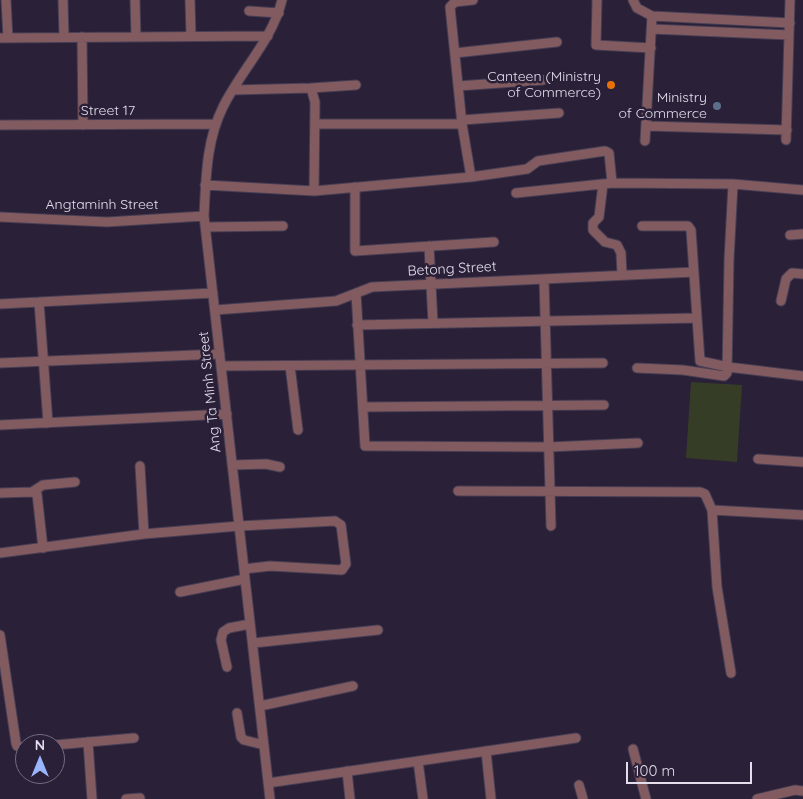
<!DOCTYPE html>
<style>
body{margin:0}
#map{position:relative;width:803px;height:799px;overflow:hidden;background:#2a2037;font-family:Quicksand,sans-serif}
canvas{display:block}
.north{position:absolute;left:15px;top:734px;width:50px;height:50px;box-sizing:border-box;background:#2a2037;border:1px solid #746c80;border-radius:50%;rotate:0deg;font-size:14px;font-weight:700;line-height:20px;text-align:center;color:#e3dded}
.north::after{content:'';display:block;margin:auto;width:18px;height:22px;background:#9bb5fd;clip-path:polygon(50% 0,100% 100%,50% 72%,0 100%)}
.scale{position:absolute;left:626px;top:762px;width:126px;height:22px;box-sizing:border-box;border:2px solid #e3dded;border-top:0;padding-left:6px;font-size:15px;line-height:18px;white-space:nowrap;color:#e3dded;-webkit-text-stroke:4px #2a2037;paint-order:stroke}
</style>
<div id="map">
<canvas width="803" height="799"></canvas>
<div class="north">N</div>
<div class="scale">100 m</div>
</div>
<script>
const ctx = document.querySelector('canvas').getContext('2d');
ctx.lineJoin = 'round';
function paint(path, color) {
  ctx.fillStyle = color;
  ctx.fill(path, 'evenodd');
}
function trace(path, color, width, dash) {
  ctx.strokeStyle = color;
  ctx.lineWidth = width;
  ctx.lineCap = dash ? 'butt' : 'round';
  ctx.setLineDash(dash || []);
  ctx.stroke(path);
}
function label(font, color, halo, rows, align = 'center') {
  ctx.font = font + ' Quicksand,sans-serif';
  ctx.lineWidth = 5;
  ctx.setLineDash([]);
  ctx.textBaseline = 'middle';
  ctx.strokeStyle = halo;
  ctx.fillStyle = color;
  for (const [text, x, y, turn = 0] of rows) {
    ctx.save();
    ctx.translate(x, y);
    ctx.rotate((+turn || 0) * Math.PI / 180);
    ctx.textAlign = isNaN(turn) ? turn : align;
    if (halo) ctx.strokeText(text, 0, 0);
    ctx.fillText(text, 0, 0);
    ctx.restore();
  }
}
paint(new Path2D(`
 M691 382 742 385 737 462 686 458Z`), '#363d26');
const minor = new Path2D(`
 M6 0 8 38
 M63 0 64 37
 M135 0 136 37
 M190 0 191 36
 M597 0 596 45 651 48
 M633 0 637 8 652 16
 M249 11 279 13
 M652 29 789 35
 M82 37 83 125
 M0 38 268 36
 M455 53 557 42
 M458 86 543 80
 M311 88 356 85
 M233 90 311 88 315 102 314 191
 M462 120 559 113
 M315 124H462
 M0 125 215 124
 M646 126 787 130
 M786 140 790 0
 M645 141 652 16 790 23
 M471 177 462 124 450 7 455 2 473 0
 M603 184 599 217 593 223V230L605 242 617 245 621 253 622 275
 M205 185 314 191 471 177 527 169 538 161 605 151 609 153 612 183
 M355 187V251L494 242
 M516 193 612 183 733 184 803 190
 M0 217 107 222 204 216
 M642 226H688L691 230 700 361 728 367 803 376
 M206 227 283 226
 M790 235 803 234
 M429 246 433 323
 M544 279 551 526
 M356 293 365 446 549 447 638 443
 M781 301 786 279 792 273 803 274
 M39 302 48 423
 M0 304 213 293
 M215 310 336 301 372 287 694 272
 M357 325 697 318
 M0 363 220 354
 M221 366 603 363
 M290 366 298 430
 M637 368 683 370 724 376 727 373 729 260 733 184
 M363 407 604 405
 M0 425 227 414
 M758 459 803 462
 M232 465 266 464 280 467
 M140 466 144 534
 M458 491 700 492 705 494 712 510 803 515
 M32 492 43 485 75 482
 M0 493 32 492 37 494 43 548
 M712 510 717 587 731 673
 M0 553 144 534 239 526 335 521 341 525 346 564 342 570 270 566 244 569
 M180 592 245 579
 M0 635 16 743 17 746 25 748
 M253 643 378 630
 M227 667 221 640 223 632 229 628 250 624
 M260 706 353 686
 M237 713 241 737 244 740 264 745
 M88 742 92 799
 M55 745 134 738
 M633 749 646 799
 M486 751 491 799
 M418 761 423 799
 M347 771 350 799
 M268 783 576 738
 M579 785 583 799
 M126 799 140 798
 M270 799 204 216C206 179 206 141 223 107 241 70 272 41 282 0
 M757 799 795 790 803 791`);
trace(minor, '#483e54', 11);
trace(minor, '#815b60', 9);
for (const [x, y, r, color] of [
 [611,85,5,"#e8710a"],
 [717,106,5,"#5c6f8a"]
]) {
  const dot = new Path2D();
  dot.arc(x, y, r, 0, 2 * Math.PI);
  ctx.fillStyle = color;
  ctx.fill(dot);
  trace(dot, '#2a2037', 2);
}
label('14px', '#e3dded', '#2a2037', [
 ["Canteen (Ministry",601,77],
 ["of Commerce)",601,93],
 ["Ministry",707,98],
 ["of Commerce",707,114]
], 'right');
label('14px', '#e3dded', '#2a2037', [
 ["Street 17",108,111],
 ["Angtaminh Street",102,205],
 ["Betong Street",452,269,-3],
 ["Ang Ta Minh Street",210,392,-96]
]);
</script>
